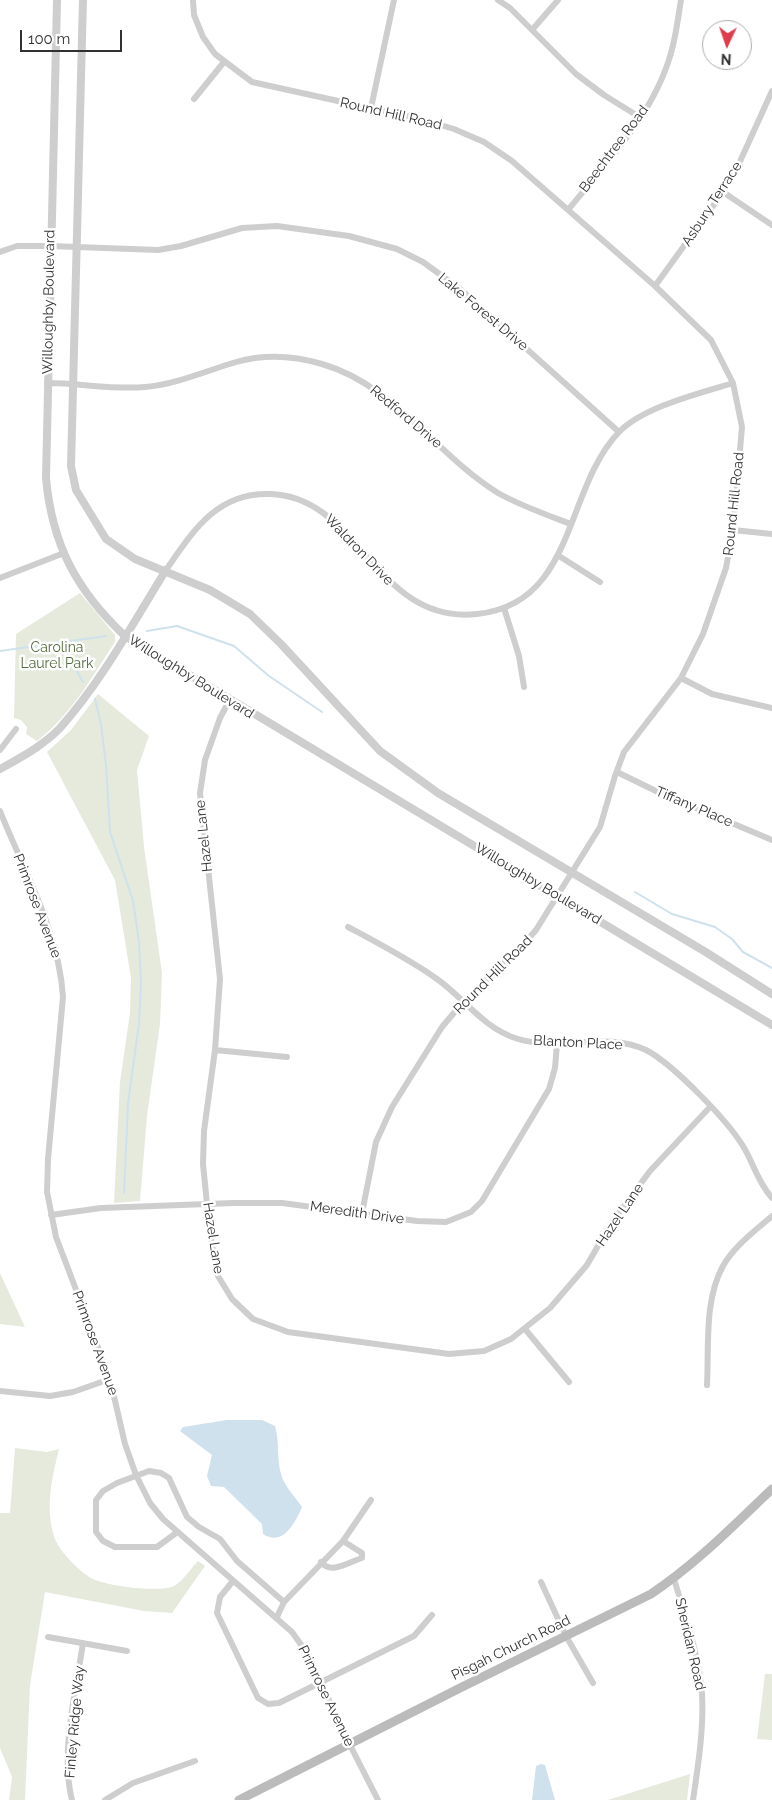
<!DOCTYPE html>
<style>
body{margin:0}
#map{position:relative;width:772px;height:1800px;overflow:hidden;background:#fff;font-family:Raleway,sans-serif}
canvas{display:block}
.north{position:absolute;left:702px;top:20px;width:50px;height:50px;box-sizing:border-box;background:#fff;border:1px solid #adadad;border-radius:50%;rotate:183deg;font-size:14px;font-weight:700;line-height:20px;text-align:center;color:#313131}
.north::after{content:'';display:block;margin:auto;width:18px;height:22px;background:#e03c4c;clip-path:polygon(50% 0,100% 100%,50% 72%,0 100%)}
.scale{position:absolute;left:20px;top:30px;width:102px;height:22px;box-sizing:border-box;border:2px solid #313131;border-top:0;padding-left:6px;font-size:15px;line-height:18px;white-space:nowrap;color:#313131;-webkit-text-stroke:4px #fff;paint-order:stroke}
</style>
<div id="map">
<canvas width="772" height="1800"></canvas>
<div class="north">N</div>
<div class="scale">100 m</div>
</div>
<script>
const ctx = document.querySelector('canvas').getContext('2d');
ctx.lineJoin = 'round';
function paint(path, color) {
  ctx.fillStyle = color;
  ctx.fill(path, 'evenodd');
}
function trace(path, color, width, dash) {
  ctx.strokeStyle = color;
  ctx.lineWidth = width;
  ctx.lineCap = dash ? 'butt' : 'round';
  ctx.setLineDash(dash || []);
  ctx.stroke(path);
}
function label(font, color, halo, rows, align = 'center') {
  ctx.font = font + ' Raleway,sans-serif';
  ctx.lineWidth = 5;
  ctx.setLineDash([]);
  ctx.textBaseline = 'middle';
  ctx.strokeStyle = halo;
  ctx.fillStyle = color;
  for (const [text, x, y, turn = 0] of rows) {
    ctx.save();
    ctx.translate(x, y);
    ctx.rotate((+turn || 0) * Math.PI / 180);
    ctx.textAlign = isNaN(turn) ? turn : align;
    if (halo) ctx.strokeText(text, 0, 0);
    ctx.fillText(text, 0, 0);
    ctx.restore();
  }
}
paint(new Path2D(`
 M80 593 115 635V642C92 677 71 715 37 741L26 734 27 727 21 720 14 718 16 634Z
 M98 694 149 736 137 770 144 847 162 973 160 1024 147 1116 140 1201 114 1203 120 1082 130 1013 131 978 115 880 47 752 71 730Z
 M0 1273 25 1327 0 1324Z
 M15 1448 47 1452 59 1449C52 1479 45 1505 54 1536 57 1549 79 1571 91 1578 104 1586 161 1593 174 1586 183 1581 191 1568 198 1561L205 1566 172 1613 144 1611 45 1592 30 1685 25 1800H9L12 1777 0 1748V1513H10Z
 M765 1674H772V1740L757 1739Z
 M690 1774 687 1800H608Z`), '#e5eadd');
paint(new Path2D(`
 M227 1420H262L275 1426C280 1442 276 1461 282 1477 286 1488 296 1498 302 1507 295 1523 283 1547 263 1534L262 1524 224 1487 211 1486 207 1476 212 1455 180 1431 183 1427Z
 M541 1764 545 1765 555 1800H532L536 1766Z`), '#cee1ec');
trace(new Path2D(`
 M147 631 177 626 234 646 269 676 322 712
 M61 642 83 682
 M0 651 106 636
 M95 699 101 724 106 765 110 832 133 901 139 942 141 982 139 1023 128 1104 124 1193
 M635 892 672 914 715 927 732 939 743 952 772 968`), '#cee1ec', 2);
trace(new Path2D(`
 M193 0 194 15 203 37 215 54 252 82 424 120 454 129 484 142 512 161 655 286 711 340 733 383 742 427 733 530 726 568 703 634 681 678 624 752 615 776 600 827 536 930 521 947 463 1002 442 1027 392 1107 376 1142 362 1213
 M498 0 510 8 576 74 604 95 641 118
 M532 30 558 0
 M194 99 224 62
 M371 108 394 0
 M723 192 772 225
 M568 210C607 162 654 114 671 53 676 36 678 18 681 0
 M0 252 17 246H50L158 250 181 246 242 228 277 226 349 236 397 249 423 262 460 289 619 432
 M655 286 723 192 737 168 772 91
 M47 383C80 383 113 390 145 387 177 384 206 371 236 362 264 354 295 356 322 364 395 385 436 455 498 493 521 506 547 515 571 524
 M733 530 772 534
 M559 556 600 582
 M166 570C193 531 217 492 270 494 360 496 375 625 477 614 576 604 564 489 619 432 643 407 700 393 733 383
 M0 578 64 553
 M504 608 519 656 524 687
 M681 678 712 694 772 708
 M229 701 220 718 205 760 200 793 220 979 215 1050 204 1131 203 1164 210 1234 218 1276 232 1299 253 1319 288 1332 449 1354 484 1351 511 1339 550 1308 587 1265 610 1225 650 1171 710 1107
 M0 750 16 729
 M617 772 658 792 772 840
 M0 811C24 871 59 932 63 997L48 1159 47 1192 56 1237 110 1379 125 1444 136 1475 150 1503 163 1519 292 1632 307 1653 350 1745 378 1800
 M348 927C378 943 409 959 437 979 465 999 483 1028 518 1039 559 1051 606 1031 646 1050 673 1064 727 1120 743 1146 754 1164 757 1181 772 1198
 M215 1050 287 1057
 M51 1215 101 1208 234 1203H282L417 1221 446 1222 471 1212 482 1201 549 1089 555 1068 557 1044
 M525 1329 569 1382
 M707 1385C709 1347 704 1300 723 1266 734 1246 755 1231 772 1216
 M0 1391 50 1396 73 1392 110 1379
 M176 1533 157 1547H115L103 1541 96 1532V1500L103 1491 117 1483 149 1471 161 1473 169 1478 187 1517 199 1527 220 1539 237 1561 284 1602
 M321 1562C331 1575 349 1562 362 1558V1553L343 1541
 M674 1579C685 1616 699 1655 702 1694 704 1729 698 1766 693 1800
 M233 1581 220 1597 217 1613 258 1698 268 1704 279 1703 414 1636 432 1615
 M541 1582 566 1636 593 1683
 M277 1617 284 1602 343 1541 371 1500
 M48 1637 127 1651
 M72 1800C60 1754 76 1690 83 1643
 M105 1800 133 1783 195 1761`), '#cecece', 6);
trace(new Path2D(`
 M57 0 46 478C52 545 77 591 125 636L772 1025
 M83 0 71 466 76 490 106 539 135 559 210 590 250 614 281 644 380 751 438 793 704 951 772 994
 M0 769C20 758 44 745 60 728 102 681 133 623 166 570`), '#cecece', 8);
trace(new Path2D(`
 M239 1800 460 1688 651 1594C696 1564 733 1526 772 1489`), '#bbb', 9);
label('14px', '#313131', '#fff', [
 ["Round Hill Road",391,114,13],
 ["Beechtree Road",614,149,-53],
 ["Asbury Terrace",712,204,-57],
 ["Willoughby Boulevard",49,302,-89],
 ["Lake Forest Drive",483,312,40],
 ["Redford Drive",406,417,40],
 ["Round Hill Road",734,504,-84],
 ["Waldron Drive",359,550,46],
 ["Willoughby Boulevard",191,677,32],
 ["Tiffany Place",694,807,23],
 ["Hazel Lane",204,836,-96],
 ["Willoughby Boulevard",538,884,31],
 ["Primrose Avenue",37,906,69],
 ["Round Hill Road",493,975,-45],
 ["Blanton Place",578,1043,3],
 ["Meredith Drive",357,1213,8],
 ["Hazel Lane",620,1215,-56],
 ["Hazel Lane",213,1238,81],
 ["Primrose Avenue",95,1343,70],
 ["Sheridan Road",690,1644,77],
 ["Pisgah Church Road",511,1648,-26],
 ["Primrose Avenue",326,1696,64],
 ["Finley Ridge Way",75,1722,-85]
]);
label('14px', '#566d3f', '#fff', [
 ["Carolina",57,648],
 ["Laurel Park",57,664]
]);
</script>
